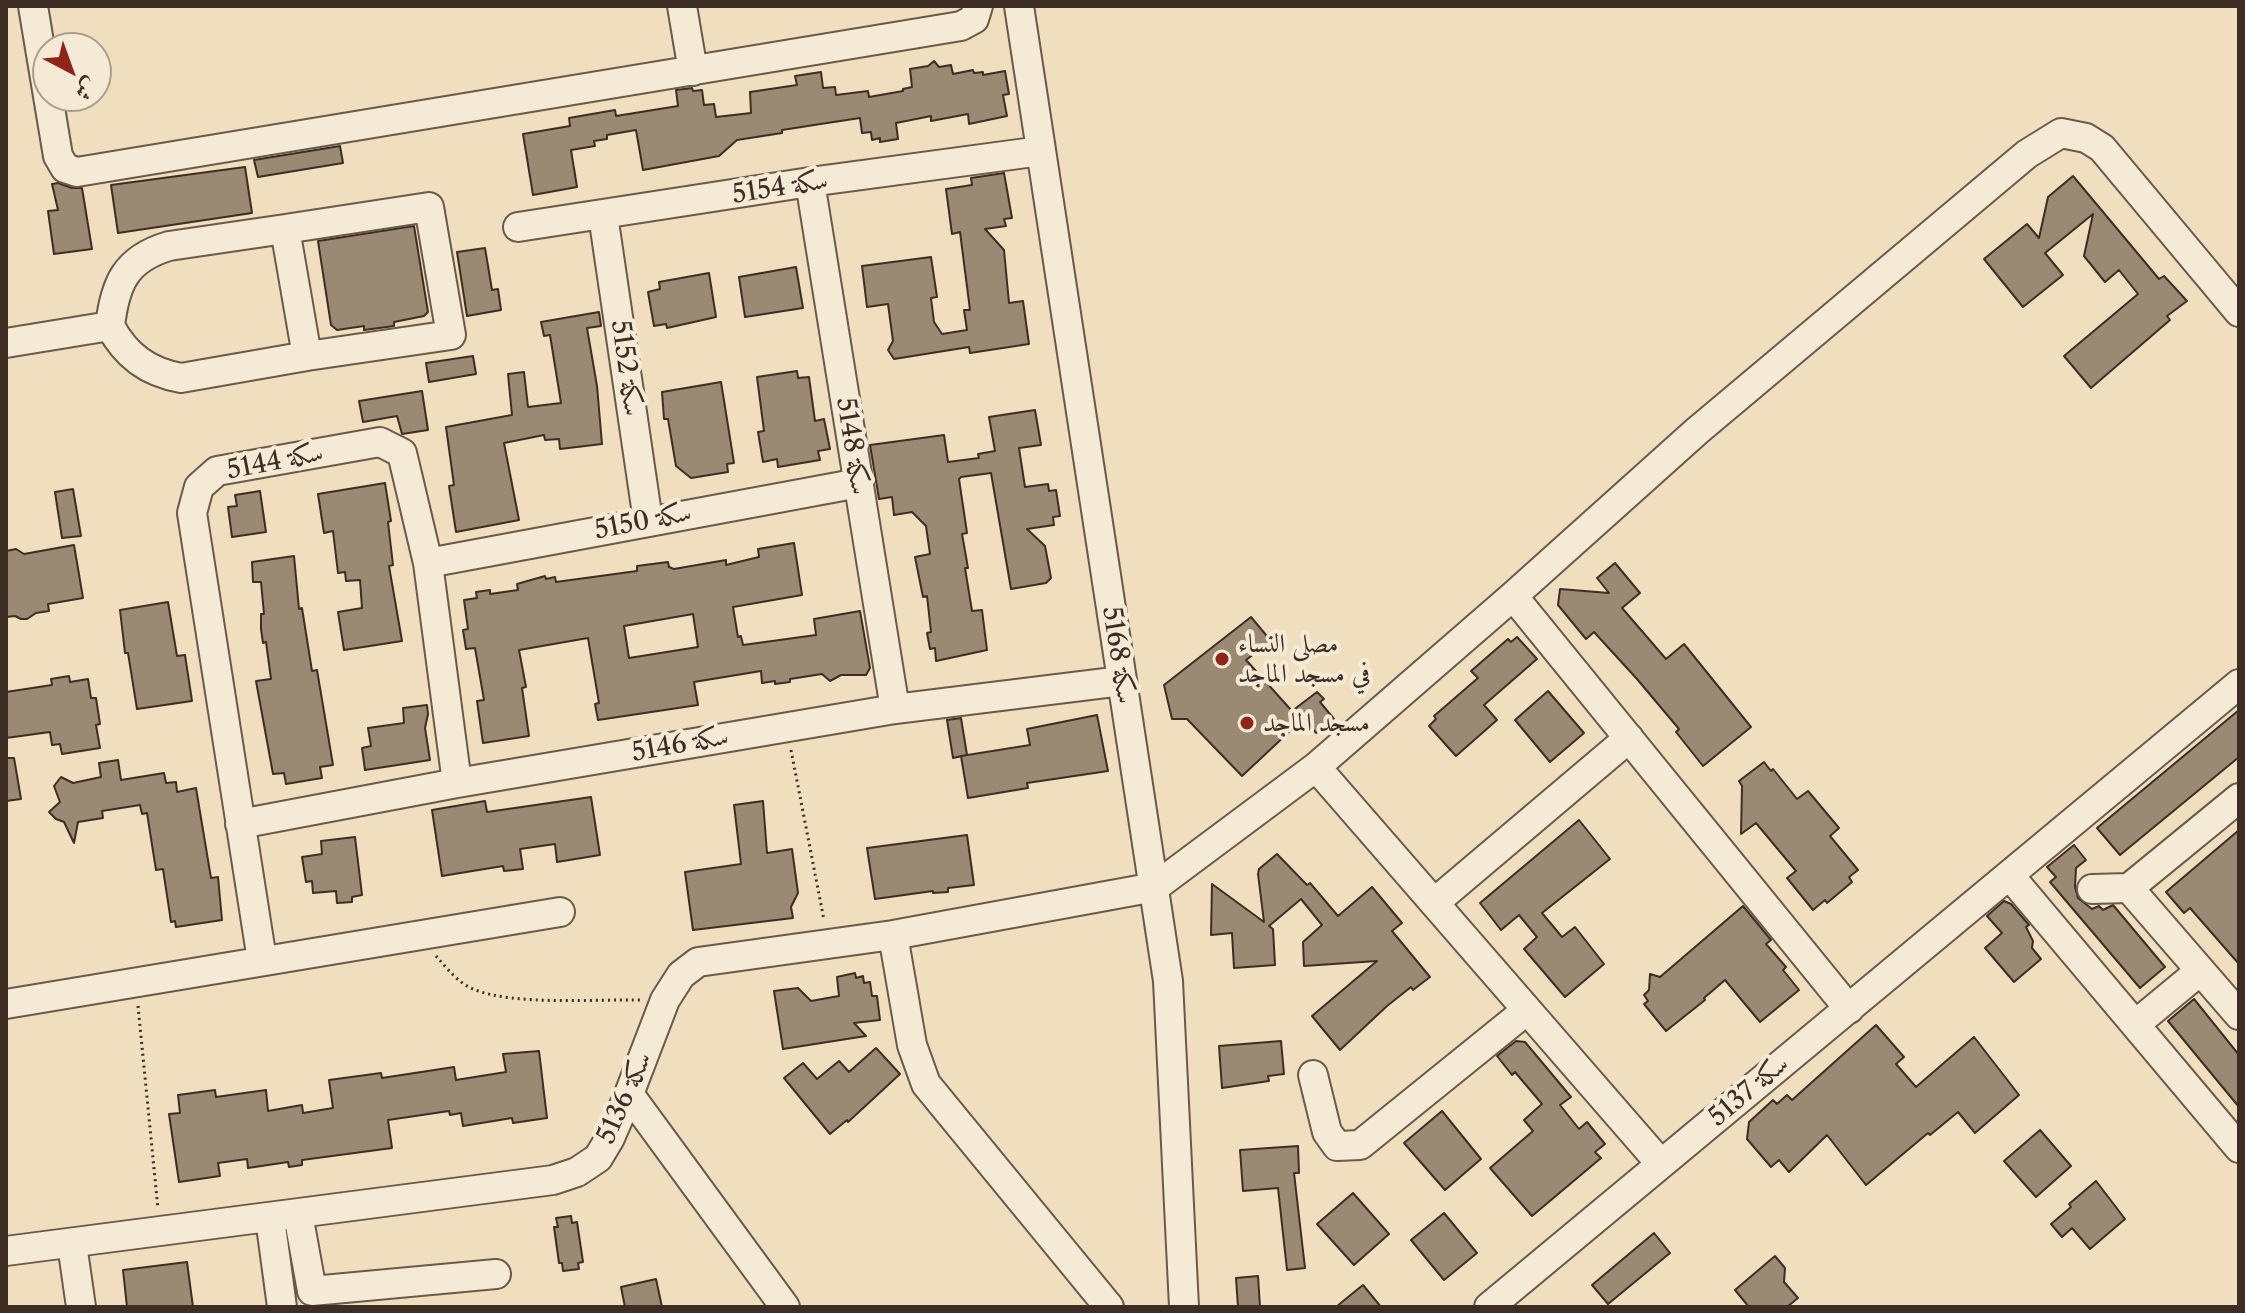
<!DOCTYPE html>
<meta charset="utf-8">
<style>
body{margin:0}
#map{position:relative;width:2245px;height:1313px;overflow:hidden;background:#efdfbe;font-family:"Libre Caslon Text",Amiri,serif}
canvas{display:block}
.frame{position:absolute;inset:0;border:8px solid #3e2d22;pointer-events:none}
.north{position:absolute;left:32px;top:32px;width:80px;height:80px;box-sizing:border-box;background:#f5ead5;border:2px solid #ac9e8d;border-radius:50%;rotate:139deg;font-size:22px;font-weight:700;line-height:32px;text-align:center;color:#3e2d22}
.north::after{content:'';display:block;margin:auto;width:28px;height:36px;background:#8f2418;clip-path:polygon(50% 0,100% 100%,50% 72%,0 100%)}
</style>
<div id="map">
<canvas width="2245" height="1313"></canvas>
<div class="frame"></div>
<div class="north">ش</div>
</div>
<script>
const ctx = document.querySelector('canvas').getContext('2d');
ctx.lineJoin = 'round';
function paint(path, color) {
  ctx.fillStyle = color;
  ctx.fill(path, 'evenodd');
}
function trace(path, color, width, dash) {
  ctx.strokeStyle = color;
  ctx.lineWidth = width;
  ctx.lineCap = dash ? 'butt' : 'round';
  ctx.setLineDash(dash || []);
  ctx.stroke(path);
}
function label(font, color, halo, rows, align = 'center') {
  ctx.font = font + ' "Libre Caslon Text",Amiri,serif';
  ctx.lineWidth = 8;
  ctx.setLineDash([]);
  ctx.textBaseline = 'middle';
  ctx.strokeStyle = halo;
  ctx.fillStyle = color;
  for (const [text, x, y, turn = 0] of rows) {
    ctx.save();
    ctx.translate(x, y);
    ctx.rotate((+turn || 0) * Math.PI / 180);
    ctx.textAlign = isNaN(turn) ? turn : align;
    if (halo) ctx.strokeText(text, 0, 0);
    ctx.fillText(text, 0, 0);
    ctx.restore();
  }
}
const building = new Path2D(`
 M934 61 939 67 951 65 953 74 973 70 974 73 983 72V75L1005 71 1009 94 1003 95 1007 116 969 124 968 114 931 121V116L896 123 898 139 880 142V138L872 140 871 132 862 133 860 118 827 123 782 130V133L737 140 719 156 643 170 636 130 607 135V139L594 141 595 146 571 150 577 187 533 195 523 134 570 126 569 118 615 110 616 116 678 106 676 90 692 88 693 91 702 90 704 105 714 104 716 117 751 113 750 92 797 85 795 76 821 72 823 88 835 87 836 95 868 91 869 97 903 91V89L912 87 910 69 928 66Z
 M340 146 343 163 258 177 254 160Z
 M245 167 252 213 118 233 111 185Z
 M1004 173 1012 218 1004 219 1006 226 985 229 1004 250 1009 303 1023 301 1029 344 970 353 969 347 894 359 888 350 893 341 888 304 867 307 862 266 931 257 937 297 931 298 934 322 942 334 967 330 964 310H970L960 232 952 234 946 189 972 185 971 178Z
 M2073 176 2159 279 2164 276 2187 301 2167 316 2170 320 2091 388 2064 356 2138 294 2119 270 2105 282 2084 256 2093 214 2045 253 2063 275 2023 307 1984 259 2027 224 2039 238 2048 197Z
 M58 183 72 188H82L92 249 54 254 48 211 58 210 52 184Z
 M414 226 428 312 424 316 394 322V326L364 330V326L337 330 331 325 318 241Z
 M485 248 492 290 498 289 501 310 467 316 457 252Z
 M796 267 803 308 745 317 739 277Z
 M709 273 716 317 667 328 666 324 654 326 648 292 660 289 659 282Z
 M599 312 601 326 587 328 597 386 602 444 560 449 559 439 545 440 544 435 504 443 519 520 456 532 449 486 454 485 446 427 512 415 508 374 524 372 528 407 561 403 550 335 544 336 541 322Z
 M473 356 476 374 429 382 426 363Z
 M797 371 798 378 809 377 815 421 824 419 830 449 818 451 820 460 778 467 777 459 763 462 758 432 764 431 757 377Z
 M721 382 734 463 727 464 728 472 691 478 676 466 668 419H664L662 392Z
 M422 391 428 430 402 434 397 416 363 422 359 401Z
 M1035 410 1041 445 1019 448 1025 487 1048 484 1049 491 1056 490 1060 516 1053 517 1054 525 1027 529 1045 546 1051 578 1046 583 1011 589 991 473 961 477 959 479 967 533 962 534 968 568H965L972 611 982 610 987 650 936 661 935 648 930 649 927 633 931 632 927 596 923 597 915 557 930 554 926 526 912 512 894 515 892 497 879 499 870 445 944 435 948 462 979 458 978 454 995 451 989 417Z
 M385 483 391 521 388 522 393 565 389 566 402 641 344 650 338 612 362 608 360 580 346 581 345 572 338 573 333 531 324 533 318 494Z
 M73 489 81 536 62 538 55 492Z
 M260 491 266 532 232 537 228 507 237 506 235 495Z
 M794 543 802 595 733 607 738 637 741 636 743 645 816 635 814 619 860 611 870 668 866 675H841L830 681 822 674 790 679V682L775 684V681L762 683 761 671 694 682 698 705 598 720 595 704 599 703 588 638 519 650 526 687 522 688 529 736 483 743 477 701 484 700 475 648 466 649 463 630 468 629 464 600 477 598 476 592 490 590V594L518 590 517 584 545 576 546 579 555 577 556 582 637 571V566L668 562 669 567 674 569 726 560V565L759 557 758 549ZM693 614 698 647 629 658 624 626Z
 M74 545 83 598 48 604 49 611 36 613 27 619H21L15 616 6 617V551L16 549 24 554Z
 M294 556 299 609 302 608 312 671 317 670 333 765 320 767 322 778 286 784 284 773 273 774 256 681 271 679 266 642 263 643 261 629V614H264L261 582H253L252 562Z
 M1615 563 1640 593 1622 608 1666 659 1684 644 1751 727 1703 766 1676 732 1679 729 1637 679 1594 632 1586 639 1558 605 1560 589 1609 593 1597 578Z
 M168 602 177 656 185 655 192 701 137 709 128 653H125L120 610Z
 M1251 617 1271 641 1246 660 1292 711 1317 692 1324 699 1320 702 1334 719 1316 733 1304 718 1242 776 1187 719H1172L1164 685Z
 M1517 637 1537 659 1484 705 1497 720 1456 756 1429 726 1436 719 1434 716 1478 678 1471 671 1508 639 1511 642Z
 M69 676 70 682 88 679 91 698H96L100 724 96 725 100 748 62 754 60 744 52 745 50 732 6 738V692L52 685 51 679Z
 M1548 691 1584 733 1550 762 1515 720Z
 M427 705 428 714 425 728 430 760 365 770 362 748 371 746 368 728 404 723 403 708Z
 M2239 710V757L2120 855 2097 828Z
 M1097 715 1108 771 1027 783 1028 788 968 798 961 756 1030 745 1027 729Z
 M961 718 967 755 953 758 947 720Z
 M6 758H14L21 799 6 801Z
 M118 760 121 780 164 773 166 783 176 782 177 792 196 788 211 878 218 877 222 920 176 927 175 921 171 922 163 869 156 870 147 813 142 814 140 805 102 811 103 818 78 822 74 843 64 822 56 819 49 812 60 802 54 786 61 777 73 783 101 777 99 763Z
 M1764 762 1771 771 1773 769 1797 799 1808 791 1839 828 1830 836 1858 870 1849 877 1852 882 1827 903 1825 900 1813 910 1787 878 1796 871 1756 823 1741 834 1742 786 1739 781Z
 M591 797 600 855 557 862 555 844 520 849 523 869 504 871 503 866 442 876 432 810 485 801 487 812Z
 M763 801 767 853 792 849 798 893 791 907 793 918 693 930 685 872 741 864 734 805Z
 M1579 820 1610 859 1542 913 1562 937 1575 927 1604 964 1565 997 1524 949 1537 937 1519 915 1501 930 1480 903Z
 M2239 830V964L2190 908 2184 913 2166 892Z
 M967 835 974 885 948 888V892L933 893V891L875 899 867 848Z
 M355 837 362 895 352 897V902L337 903 336 891 313 893 312 881 306 882 302 857 322 854 321 841Z
 M2074 845 2086 860 2076 868 2075 887 2078 898 2092 909 2099 906 2103 910 2113 905 2165 967 2140 988 2050 882 2056 877 2047 867Z
 M1277 854 1307 885 1310 883 1338 916 1372 887 1402 923 1392 931 1430 977 1413 990 1411 987 1387 1006 1340 1050 1312 1016 1377 961 1304 966 1303 942 1322 925 1301 899 1269 926 1273 929 1275 965 1234 968 1232 933 1211 935 1212 884 1264 922 1258 874 1259 869Z
 M2004 901 2011 904 2029 925 2026 927 2033 941 2032 948 2041 959 2014 982 1985 948 2002 933 1987 916Z
 M1743 906 1771 940 1766 944 1786 967 1783 970 1799 990 1760 1022 1725 980 1704 998 1705 1000 1666 1031 1644 1004 1648 1001 1644 995 1649 990 1650 974 1660 977Z
 M855 973 856 978 863 976 864 983 870 982 872 996H877L880 1020 854 1023 866 1036 783 1049 774 991 798 988 811 1001 839 996 837 977Z
 M2194 999 2239 1055V1107L2168 1021Z
 M1876 1025 1904 1057 1896 1064 1916 1087 1974 1037 2019 1095 1975 1133 1958 1112 1930 1135 1928 1133 1866 1185 1827 1135 1789 1172 1779 1160 1771 1167 1747 1139 1749 1122 1773 1100 1777 1104 1787 1095 1792 1100Z
 M1281 1041 1284 1074 1268 1076 1269 1081 1222 1088 1219 1046Z
 M1516 1041 1525 1042 1571 1097 1560 1105 1579 1129 1587 1122 1605 1144 1595 1152 1601 1158 1532 1216 1490 1168 1533 1131 1524 1120 1542 1104 1515 1072 1512 1075 1497 1056Z
 M876 1048 900 1074 848 1122 847 1120 830 1134 784 1078 803 1063 817 1079 839 1061 849 1072Z
 M539 1051 547 1118 513 1123 512 1118 463 1126 461 1113 450 1115 449 1111 388 1120 392 1148 302 1160V1165L289 1167 288 1162 248 1168 247 1159 218 1163 220 1176 179 1182 169 1114 180 1113 178 1095 215 1090 216 1097 266 1090 268 1111 302 1105 303 1113 333 1108 329 1080 381 1073 382 1078 454 1067 456 1080 506 1072 503 1054Z
 M1442 1111 1481 1159 1445 1190 1404 1143Z
 M2040 1130 2071 1166 2036 1197 2004 1161Z
 M1298 1146 1299 1173H1294L1305 1268 1287 1270 1278 1188 1243 1191 1240 1150Z
 M2096 1181 2125 1219 2090 1249 2072 1228 2062 1237 2051 1224 2071 1207 2069 1204Z
 M1353 1193 1389 1234 1354 1265 1317 1224Z
 M1444 1213 1477 1253 1444 1280 1411 1240Z
 M571 1216 572 1223 577 1222 583 1262 578 1263 579 1269 563 1271 562 1263H559L554 1227H558L556 1218Z
 M1654 1233 1670 1253 1608 1304 1592 1285Z
 M1775 1256 1785 1268 1784 1282 1798 1298 1787 1307H1749L1735 1290Z
 M187 1262 193 1307H127L123 1270Z
 M1258 1276 1260 1307H1238L1236 1278Z
 M656 1279 662 1307H625L621 1287Z
 M1363 1285 1381 1307H1336L1353 1293Z`);
paint(building, '#9a8a73');
trace(building, '#3e2d22', 2);
const minor = new Path2D(`
 M33 6 58 156 65 168 77 172 961 26 974 19 978 6
 M682 6 693 71
 M1019 6 1168 981 1184 1307
 M810 182 895 709
 M603 215 648 521
 M518 227 810 182 1041 151
 M285 229 429 207 451 335 307 356
 M6 343 110 326C126 356 148 372 181 378L307 356 285 229 169 246C125 259 115 284 110 326
 M428 563 859 483
 M1513 596 1849 1009
 M1316 767 1661 1164
 M240 824 457 783 895 709 1122 681
 M2010 876 2239 1148
 M2129 888 2239 798
 M2092 889 2129 888 2239 1015
 M1434 903 1629 738
 M893 935 912 1045 926 1084 1109 1307
 M262 960 192 513 199 487 217 471 380 442 402 453 428 563 457 783
 M6 1004 560 912
 M2137 1023 2200 971
 M1313 1075 1327 1132 1337 1146 1360 1145 1527 1010
 M629 1094 785 1307
 M298 1214 312 1291 496 1274
 M270 1218 282 1307
 M72 1244 81 1307
 M6 1251 553 1180 577 1172 598 1158 610 1138 629 1094 665 1000 681 975 698 962 893 935 1155 887 1316 767 1513 596 1697 431 2027 154 2061 133 2086 138 2102 148 2239 312
 M1489 1307 2239 684`);
trace(minor, '#6a5a49', 32);
trace(new Path2D(`
 M791 750 824 920
 M436 956C447 968 458 983 473 989 513 1006 597 999 642 1000
 M138 1006 158 1209`), '#3e2d22', 3, [2, 4]);
trace(minor, '#f5ead5', 28);
for (const [x, y, r, color] of [
 [1222,659,8,"#8f2418"],
 [1247,723,8,"#8f2418"]
]) {
  const dot = new Path2D();
  dot.arc(x, y, r, 0, 2 * Math.PI);
  ctx.fillStyle = color;
  ctx.fill(dot);
  trace(dot, '#f5ead5', 3);
}
label('26px', '#3e2d22', '#f5ead5', [
 ["سكة 5154",780,188,-9],
 ["سكة 5152",626,368,82],
 ["سكة 5148",852,446,81],
 ["سكة 5144",275,462,-11],
 ["سكة 5150",643,522,-11],
 ["سكة 5168",1118,655,81],
 ["سكة 5146",680,745,-10],
 ["سكة 5137",1749,1091,-40],
 ["سكة 5136",625,1098,-66]
]);
label('26px', '#3e2d22', '#f5ead5', [
 ["مصلى النساء",1238,644],
 ["في مسجد الماجد",1238,674],
 ["مسجد الماجد",1263,723]
], 'left');
</script>
